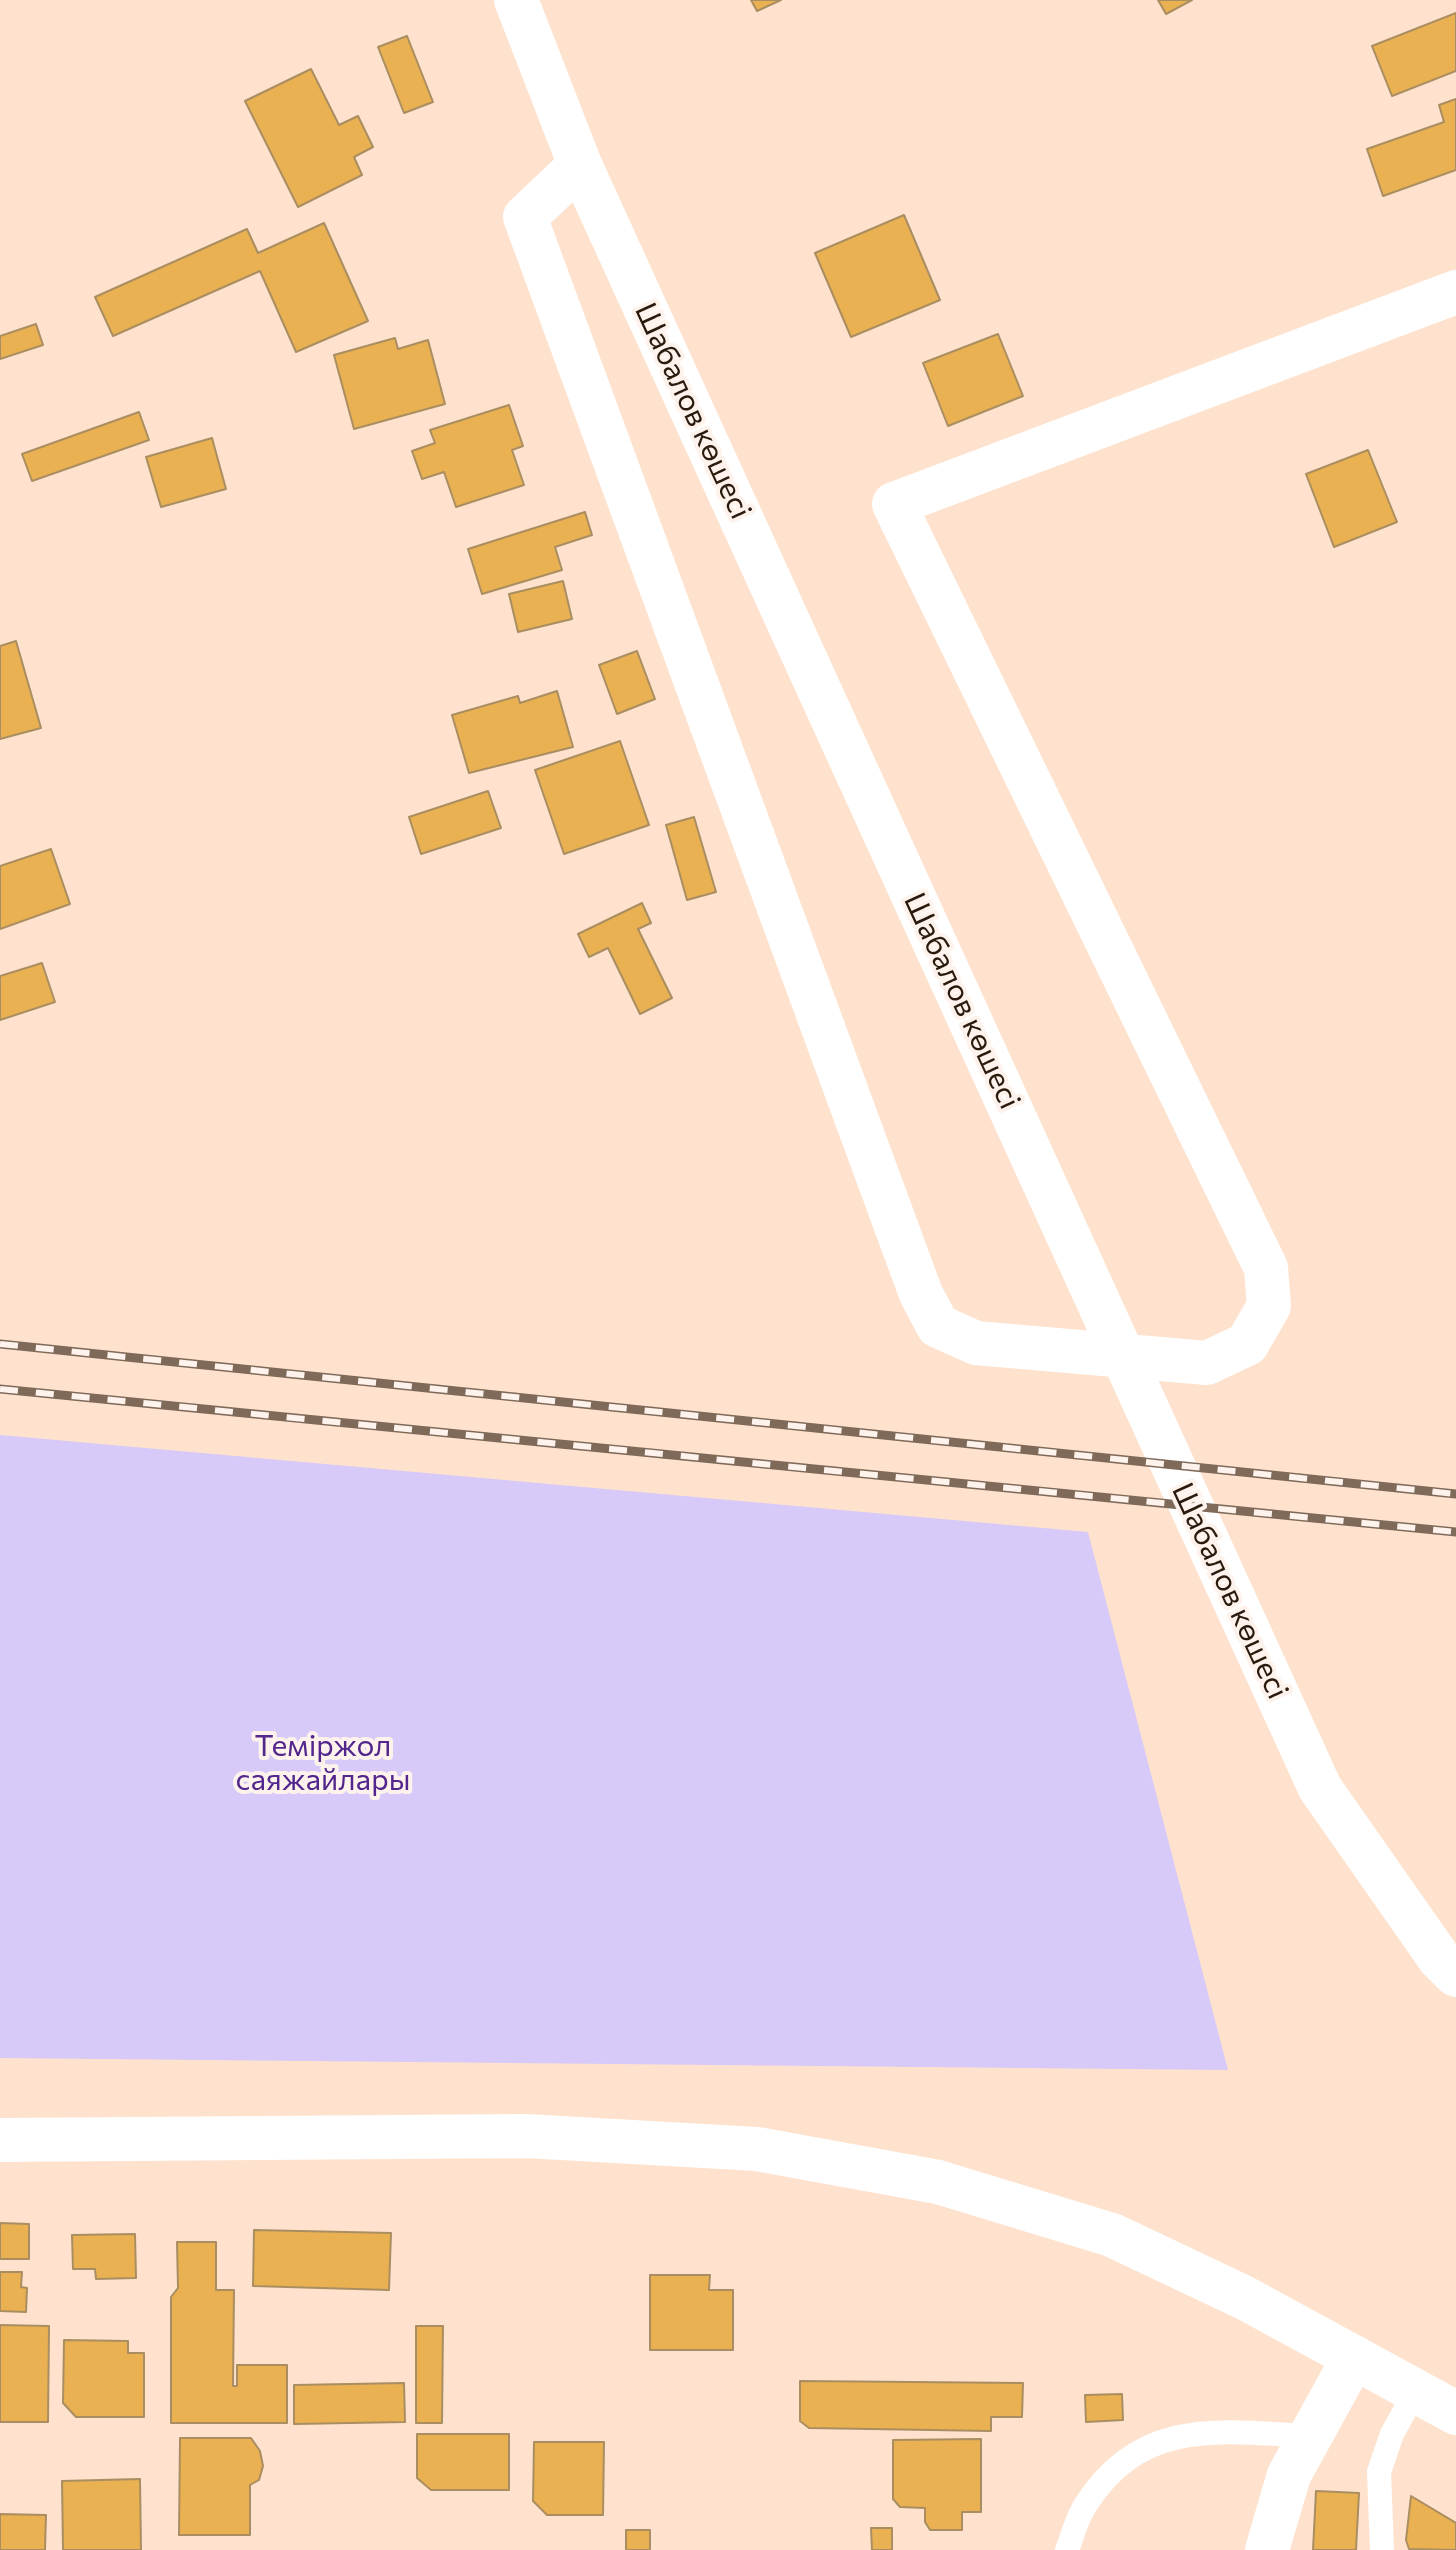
<!DOCTYPE html>
<meta charset="utf-8">
<style>
body{margin:0}
canvas{display:block;background:#fee2cd}
</style>
<canvas width="1456" height="2550"></canvas>
<script>
const ctx = document.querySelector('canvas').getContext('2d');
ctx.lineJoin = 'round';
function paint(path, color) {
  ctx.fillStyle = color;
  ctx.fill(path, 'evenodd');
}
function trace(path, color, width, dash) {
  ctx.strokeStyle = color;
  ctx.lineWidth = width;
  ctx.lineCap = dash ? 'butt' : 'round';
  ctx.setLineDash(dash || []);
  ctx.stroke(path);
}
function label(font, color, halo, rows, align = 'center') {
  ctx.font = font + ' Commissioner,sans-serif';
  ctx.lineWidth = 8;
  ctx.setLineDash([]);
  ctx.textBaseline = 'middle';
  ctx.strokeStyle = halo;
  ctx.fillStyle = color;
  for (const [text, x, y, turn = 0] of rows) {
    ctx.save();
    ctx.translate(x, y);
    ctx.rotate((+turn || 0) * Math.PI / 180);
    ctx.textAlign = isNaN(turn) ? turn : align;
    if (halo) ctx.strokeText(text, 0, 0);
    ctx.fillText(text, 0, 0);
    ctx.restore();
  }
}
paint(new Path2D(`
 M0 1435 1088 1532 1228 2070 0 2058Z`), '#d7caf8');
const building = new Path2D(`
 M751 0H781L757 11Z
 M1158 0H1192L1166 14Z
 M1456 13V71L1392 96 1372 46Z
 M407 36 433 102 404 113 378 47Z
 M311 69 339 125 358 116 373 147 354 157 362 175 298 207 245 101Z
 M1456 99V170L1383 196 1367 149 1444 122 1439 105Z
 M904 215 940 300 851 337 815 253Z
 M324 223 368 321 296 352 260 271 113 336 95 297 247 229 258 253Z
 M36 324 43 345 0 359V336Z
 M998 334 1023 396 948 426 923 363Z
 M395 338 398 349 428 340 445 404 354 429 334 355Z
 M509 405 523 446 512 450 524 485 456 507 444 472 422 479 412 451 435 443 430 430Z
 M139 412 149 440 32 481 22 454Z
 M212 438 226 489 161 507 146 457Z
 M1368 450 1397 522 1334 547 1306 474Z
 M585 512 592 535 555 547 562 570 482 594 468 549Z
 M563 581 572 619 518 632 509 594Z
 M16 641 41 728 0 739V646Z
 M637 651 655 699 617 714 599 665Z
 M557 691 573 747 469 773 452 715 518 696 520 703Z
 M620 741 649 825 564 854 535 770Z
 M488 791 501 828 421 854 409 817Z
 M694 817 716 892 687 900 666 825Z
 M51 849 70 904 0 929V866Z
 M642 903 651 923 638 929 672 998 640 1014 608 948 589 957 578 934Z
 M42 963 55 1002 0 1020V976Z
 M0 2223 29 2224V2259H0Z
 M254 2230 391 2233 389 2290 253 2286Z
 M135 2234 136 2278 96 2279 95 2269H73L72 2235Z
 M177 2242H216V2290H234L233 2386H237V2365H287V2423H171V2297L178 2288Z
 M0 2272H22L21 2287 27 2288 26 2312 0 2311Z
 M650 2275H710L709 2290H733V2350H650Z
 M0 2325 49 2326 48 2422H0Z
 M416 2326H443L442 2423H416Z
 M64 2340 128 2341V2353H144V2417H76L63 2403Z
 M800 2381 1023 2383 1022 2417H991V2431L809 2428 800 2421Z
 M404 2383 405 2422 294 2424V2385Z
 M1122 2394 1123 2420 1086 2422 1085 2395Z
 M417 2434H509V2490H431L417 2478Z
 M180 2438H251L260 2451 263 2466 259 2480 250 2485V2535H179Z
 M981 2439V2512H962V2530H930L925 2522V2508L900 2507 893 2499V2440Z
 M534 2442H604L603 2515H547L533 2501Z
 M140 2479 141 2550H63L62 2481Z
 M1316 2491 1359 2493 1356 2550H1313Z
 M1411 2496 1456 2523V2550L1409 2549 1406 2540Z
 M0 2514 46 2515 45 2550H0Z
 M871 2528H892V2550H872Z
 M626 2530H650V2550H626Z`);
paint(building, '#e9b152');
trace(building, '#aa8e61', 2);
trace(new Path2D(`
 M1067 2550C1073 2535 1077 2517 1086 2504 1141 2418 1219 2431 1308 2436
 M1382 2550 1379 2472 1392 2434 1416 2390`), '#fff', 24);
trace(new Path2D(`
 M580 165 525 217 921 1294 938 1326 976 1343 1207 1363 1247 1344 1269 1306 1266 1268 894 504 1456 292
 M1267 2550 1289 2475 1354 2357`), '#fff', 44);
trace(new Path2D(`
 M0 2140 526 2136 757 2149 938 2182 1112 2235 1245 2298 1456 2413`), '#fff', 44);
trace(new Path2D(`
 M516 0 580 165 1320 1788 1439 1958 1456 1975`), '#fff', 44);
const rail = new Path2D(`
 M0 1344 1456 1494
 M0 1389 1456 1532`);
trace(rail, '#7f6a5a', 9);
trace(rail, '#fdf3ec', 6, [18]);
label('30px', '#2a1a0d', '#fdf3ec', [
 ["Шабалов көшесі",693,411,65],
 ["Шабалов көшесі",962,1001,65],
 ["Шабалов көшесі",1230,1591,65]
]);
label('30px', '#52268c', '#fdf3ec', [
 ["Теміржол",323,1746],
 ["саяжайлары",323,1780]
]);
</script>
